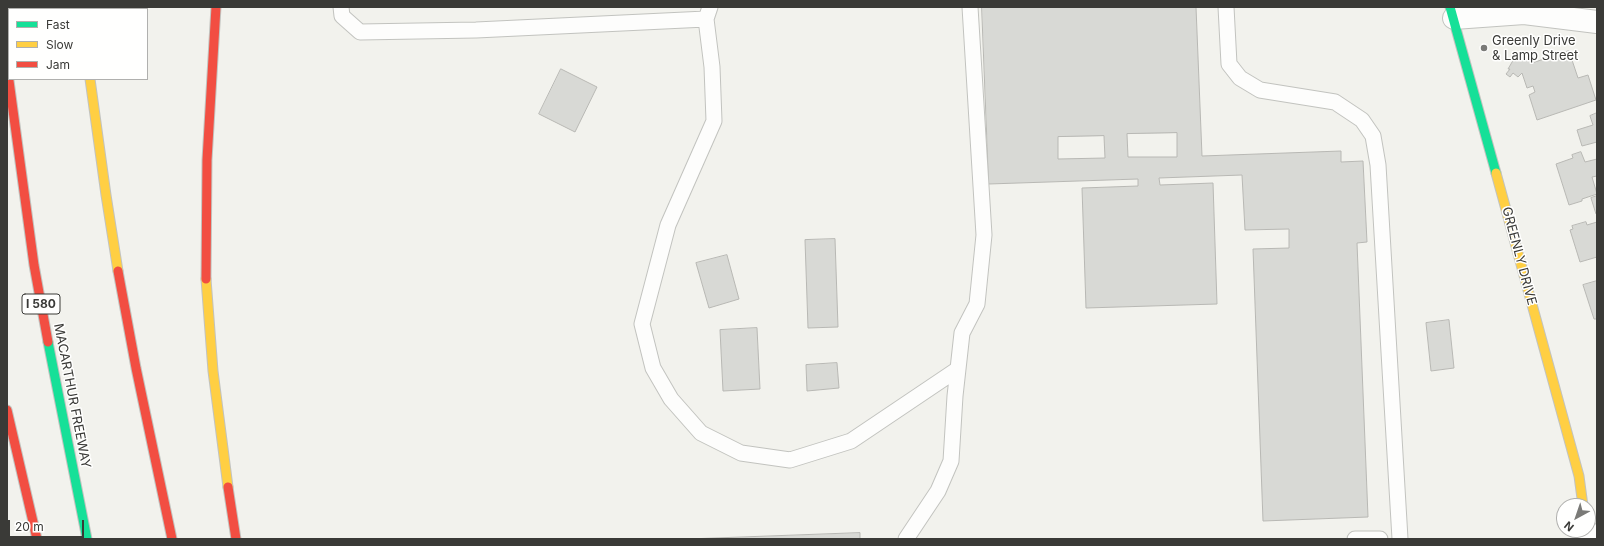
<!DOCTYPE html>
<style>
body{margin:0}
#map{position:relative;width:1604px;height:546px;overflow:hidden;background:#f2f2ed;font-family:Inter,sans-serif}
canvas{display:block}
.frame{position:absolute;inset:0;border:8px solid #3a3a37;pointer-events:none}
.legend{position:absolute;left:8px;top:8px;width:140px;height:72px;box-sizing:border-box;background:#fffffe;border:1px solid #b0b0ae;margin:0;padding:5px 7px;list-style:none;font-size:12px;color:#3a3a37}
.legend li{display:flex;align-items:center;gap:8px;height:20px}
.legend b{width:20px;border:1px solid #b0b0ae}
.north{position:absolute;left:1556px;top:498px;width:40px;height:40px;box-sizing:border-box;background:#fffffe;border:1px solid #b0b0ae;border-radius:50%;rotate:220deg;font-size:11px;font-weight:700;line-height:16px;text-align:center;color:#3a3a37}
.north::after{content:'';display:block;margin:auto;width:14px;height:18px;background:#7a7a77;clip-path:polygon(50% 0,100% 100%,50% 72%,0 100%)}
.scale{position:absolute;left:8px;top:520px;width:76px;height:18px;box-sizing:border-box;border:2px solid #3a3a37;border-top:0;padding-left:5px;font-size:12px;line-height:14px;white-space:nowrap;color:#3a3a37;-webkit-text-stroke:3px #fffffe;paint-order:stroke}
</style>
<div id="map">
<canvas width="1604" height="546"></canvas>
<div class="frame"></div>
<ul class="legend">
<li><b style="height:5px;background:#16e098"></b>Fast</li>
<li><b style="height:5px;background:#ffcf43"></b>Slow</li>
<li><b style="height:5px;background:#f24e42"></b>Jam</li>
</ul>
<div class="north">N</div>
<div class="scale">20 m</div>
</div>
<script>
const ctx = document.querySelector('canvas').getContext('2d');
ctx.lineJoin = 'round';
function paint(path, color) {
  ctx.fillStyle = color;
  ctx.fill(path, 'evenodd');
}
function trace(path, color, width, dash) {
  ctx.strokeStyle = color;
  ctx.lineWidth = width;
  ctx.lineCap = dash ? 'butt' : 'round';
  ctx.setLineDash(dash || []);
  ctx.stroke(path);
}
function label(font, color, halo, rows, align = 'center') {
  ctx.font = font + ' Inter,sans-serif';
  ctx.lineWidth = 3;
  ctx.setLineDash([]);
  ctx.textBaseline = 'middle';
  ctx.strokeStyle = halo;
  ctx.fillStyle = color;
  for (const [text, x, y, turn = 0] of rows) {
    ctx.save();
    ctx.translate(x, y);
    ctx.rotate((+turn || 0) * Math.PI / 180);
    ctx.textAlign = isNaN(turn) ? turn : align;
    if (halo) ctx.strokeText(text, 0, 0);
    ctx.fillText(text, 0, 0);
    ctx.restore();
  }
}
const building = new Path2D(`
 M982 7H1196L1202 156 1341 151V162L1363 161 1367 242 1357 243 1368 517 1263 521 1253 249 1289 248V229L1245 230 1242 175 1159 178 1160 185 1213 183 1217 304 1086 308 1082 188 1138 186V179L989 184ZM1177 133V157H1128L1127 134ZM1104 136 1105 158 1058 159V137Z
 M1569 51 1578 78 1588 75 1596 100 1537 120 1529 95 1535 92 1533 86 1527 88 1522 73 1518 77 1513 73 1510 77 1506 74 1510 69H1508L1515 57 1519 60 1524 54 1534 62Z
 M561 69 597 87 575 132 539 114Z
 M1597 113V142L1582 146 1577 130 1593 125 1590 116Z
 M1581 152 1585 162 1597 159V176L1592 177 1597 194 1582 199V201L1569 205 1556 164 1573 158 1572 155Z
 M1597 196V214H1596L1591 198Z
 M1586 222 1587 225 1597 222V257L1580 262 1570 230 1573 229 1572 226Z
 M835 239 838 327 808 328 805 240Z
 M727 255 739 299 709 308 696 263Z
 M1597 281V319H1594L1583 285Z
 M1449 320 1454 368 1431 371 1426 323Z
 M757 328 760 389 723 391 720 330Z
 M837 363 839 388 807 391 806 365Z
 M860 533V539H688Z`);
paint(building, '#d8d9d5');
trace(building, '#b8b8b4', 1);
const lane = new Path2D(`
 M341 7 342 16 360 32 476 30 706 19
 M710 7 706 19 712 67 714 121 668 225 642 324 653 368 671 399 701 433 741 453 790 460 851 441 958 369
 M1226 7 1229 64 1240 78 1260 90 1335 102 1362 120 1373 136 1378 165 1400 539
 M906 539 938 491 951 461 955 396 962 333 977 304 984 235 970 7
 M1355 539H1380`);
const street = new Path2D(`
 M1454 18 1524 13 1597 22
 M1586 530 1587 539`);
const fast = new Path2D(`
 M1450 7 1496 173
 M48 342 87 539`);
const slow = new Path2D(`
 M82 7V9
 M90 79 106 195 118 271
 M1496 173 1579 476 1583 506
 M206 279 213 371 228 487`);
const jam = new Path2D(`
 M7 66 34 265 48 342
 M118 271 136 368 172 539
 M206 279 207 160 216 7
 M7 410 37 539
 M228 487 236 539`);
trace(lane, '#c2c3bf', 17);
trace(street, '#c2c3bf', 24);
trace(fast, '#c2c3bf', 11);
trace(slow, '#c2c3bf', 11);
trace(jam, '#c2c3bf', 11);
trace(lane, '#fdfdfc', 15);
trace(street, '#fdfdfc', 22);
trace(fast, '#16e098', 9);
trace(slow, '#ffcf43', 9);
trace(jam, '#f24e42', 9);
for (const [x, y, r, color] of [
 [1484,48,4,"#7a7a77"]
]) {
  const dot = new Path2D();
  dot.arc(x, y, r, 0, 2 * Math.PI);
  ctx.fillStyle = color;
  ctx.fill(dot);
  trace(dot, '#fffffe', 1.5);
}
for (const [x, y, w] of [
 [41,304,38]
]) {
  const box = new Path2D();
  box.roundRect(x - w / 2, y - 10, w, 20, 3);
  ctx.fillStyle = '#fffffe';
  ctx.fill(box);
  trace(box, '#3a3a37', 1);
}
label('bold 12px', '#3a3a37', null, [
 ["I 580",41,304]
]);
label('13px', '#3a3a37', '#fffffe', [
 ["Greenly Drive",1492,41],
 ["& Lamp Street",1492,56]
], 'left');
label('13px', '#3a3a37', '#fffffe', [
 ["GREENLY DRIVE",1519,256,75],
 ["MACARTHUR FREEWAY",72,396,79]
]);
</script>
